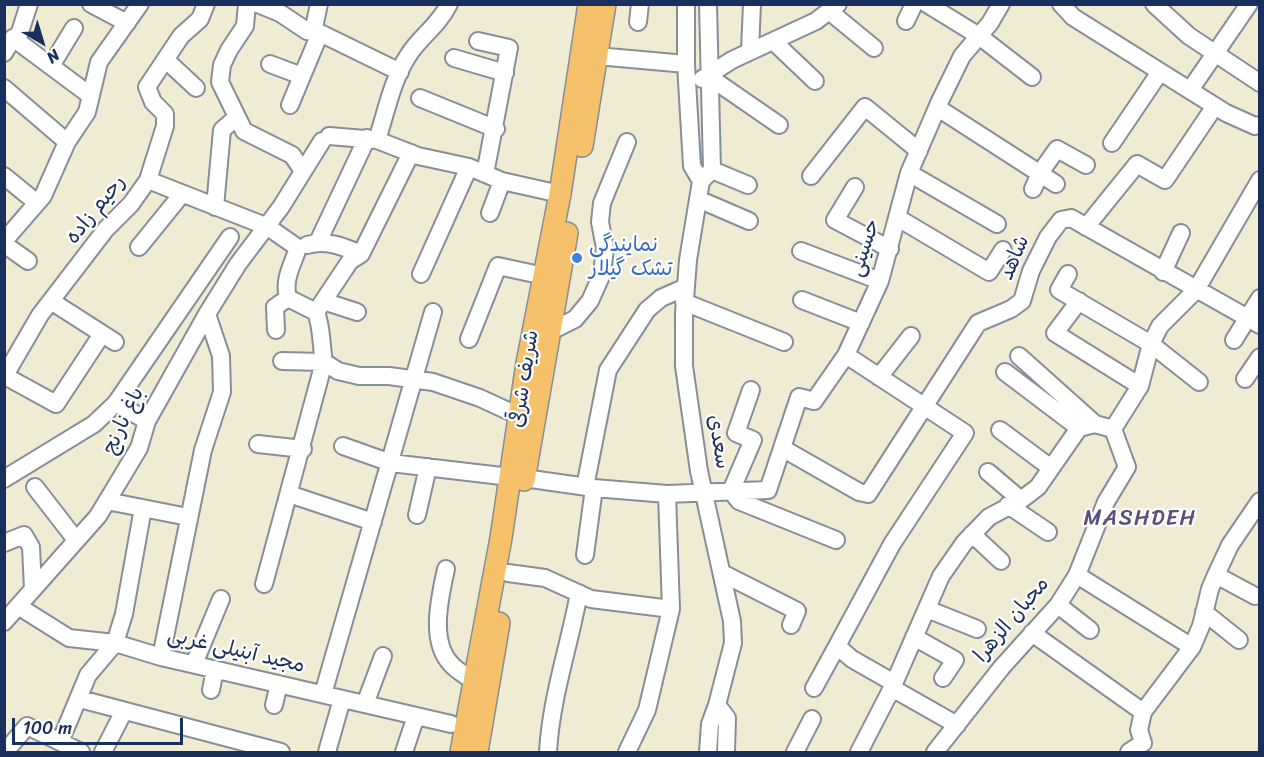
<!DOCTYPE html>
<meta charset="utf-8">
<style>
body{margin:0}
#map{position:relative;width:1264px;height:757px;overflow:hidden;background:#f0ecd4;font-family:Sriracha,sans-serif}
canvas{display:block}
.frame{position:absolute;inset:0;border:6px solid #1b2f5e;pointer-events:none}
.north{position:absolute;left:12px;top:12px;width:60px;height:60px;-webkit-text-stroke:4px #fff;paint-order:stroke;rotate:142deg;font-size:16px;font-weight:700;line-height:24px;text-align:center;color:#1b2f5e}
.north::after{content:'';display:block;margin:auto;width:21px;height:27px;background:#1b2f5e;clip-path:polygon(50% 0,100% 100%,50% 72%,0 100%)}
.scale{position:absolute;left:12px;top:718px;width:171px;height:27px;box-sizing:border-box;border:3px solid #1b2f5e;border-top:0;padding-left:8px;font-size:18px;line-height:21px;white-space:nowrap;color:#1b2f5e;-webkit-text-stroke:4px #fff;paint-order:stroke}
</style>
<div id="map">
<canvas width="1264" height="757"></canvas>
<div class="frame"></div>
<div class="north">N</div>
<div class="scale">100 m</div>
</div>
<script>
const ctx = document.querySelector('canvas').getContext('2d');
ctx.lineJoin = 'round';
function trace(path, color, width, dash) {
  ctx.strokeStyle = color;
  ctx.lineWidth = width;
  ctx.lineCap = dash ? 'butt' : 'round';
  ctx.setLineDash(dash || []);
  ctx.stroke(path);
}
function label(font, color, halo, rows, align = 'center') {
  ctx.font = font + ' Sriracha,"Playpen Sans Arabic",sans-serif';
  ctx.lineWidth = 4.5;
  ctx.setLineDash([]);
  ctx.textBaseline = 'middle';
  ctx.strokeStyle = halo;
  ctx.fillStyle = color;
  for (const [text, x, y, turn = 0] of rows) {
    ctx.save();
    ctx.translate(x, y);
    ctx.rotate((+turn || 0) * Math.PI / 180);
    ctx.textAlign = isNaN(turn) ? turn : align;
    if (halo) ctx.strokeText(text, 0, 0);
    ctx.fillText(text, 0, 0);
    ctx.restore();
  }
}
const minor = new Path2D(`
 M91 4 127 23
 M247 4 245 26 229 50 222 65 220 82 244 131 292 155 303 171
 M258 4 280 13 307 31 320 33 400 72
 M686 4V64L692 166 701 181
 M927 4 979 36 1032 77
 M1061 4 1073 17 1226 113 1255 126 1260 125
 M1154 4 1189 36 1260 83
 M829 11 874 48
 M906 21 914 4
 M638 22 640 4
 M313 32 319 4
 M13 38 91 96
 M478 41 509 48 485 174
 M773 41 815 81
 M750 51 752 4
 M4 53 13 38 19 35 29 4
 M597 56 686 64
 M454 58 505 73
 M166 60 196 88
 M270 64 302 76
 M51 66 74 28
 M708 76 779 125
 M702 79 732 60 816 21 838 4
 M4 88 67 142
 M1190 90 1249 4
 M420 98 496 129
 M290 105 320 33
 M938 108 1056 184
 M329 136 377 140 418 156 469 167 502 181 560 194
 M377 140C386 113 392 80 408 56 420 36 437 28 449 4
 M1112 143 1160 72
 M712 170 748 185
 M909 173 997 224
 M4 176 37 203
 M811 176 865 107 919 151
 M148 180 268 227 298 248
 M855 187 835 220 890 249
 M1033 189 1040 173 1057 149 1086 165
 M698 199 749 221
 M215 207 222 130 237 117
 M490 213 502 181
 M898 218 989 272 1003 250
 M1086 227 1137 164 1165 180 1215 106
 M4 241 43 196 67 142 87 112 99 62 140 4
 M318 242 367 138
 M4 244 28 261
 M307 245C326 239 344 247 361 254
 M139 247 182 194
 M801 251 880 281
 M1163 272 1181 233
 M421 274 469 167
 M1068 274 1059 290 1151 344 1199 382
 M802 300 861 323
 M51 301 115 342
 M323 301 357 312
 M1079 301 1055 333 1140 386
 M684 302 784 342
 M316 312 350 261 361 254 411 153
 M276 330 275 307 288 298
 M549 332 575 319 590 301 602 274 605 248 600 222 602 203 627 142
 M469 339 498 266 544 276
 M1234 340 1260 298
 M846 355 965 433 892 544 837 646 852 659 894 683
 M1019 356 1095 424
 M282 361 324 362 338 371 359 376H389L433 382 480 398 519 416
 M1005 372 1079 428
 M5 376 56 404 102 334
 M4 377 40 315 106 229 131 204 148 180 165 126V114L153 102 147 87 181 36 200 19 206 4
 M879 377 911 336
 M1245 379 1260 357
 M751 390 736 433 753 440 731 491 739 501 836 540
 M116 403 147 421
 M1000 430 1051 468
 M258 444 303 449
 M343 446 391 463 510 477
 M782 448 859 492 868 494 978 323 1011 309 1022 301 1031 271 1048 237 1061 220 1071 218 1260 325
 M988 472 1021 500
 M524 478 594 488 667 494 768 490 799 397 814 401 846 355 880 281 909 173 940 101 962 56 990 23 1001 4
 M4 479 94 424 116 403 230 237
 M35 487 76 540
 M585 487 608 370 647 310 661 298 686 287
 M289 494 373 522
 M107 501 188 517
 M1008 505 1048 532
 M417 515 428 467
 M972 534 1001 561
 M4 543 24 535 31 547 33 589
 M585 555 594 488
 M446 569C440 597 429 641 451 664 457 671 467 676 474 682
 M508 573 545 578 591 599 671 609
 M722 573 797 611 791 625
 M1077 575 1192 647
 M1216 575 1255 596
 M264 584 324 362C321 345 322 327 316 312L288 298C283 280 292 266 298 248
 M1058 605 1090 630
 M18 606 69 638 115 643 161 657 451 724
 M927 609 977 629
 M1204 612 1239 640
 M4 622 98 516 139 448 147 421 207 314 238 264 281 207 322 141
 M1032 633 1143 712
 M914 637 955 660 943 678
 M161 657 203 450 222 392 221 356 207 314
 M194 664 221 599
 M814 688 837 646
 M892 688 957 725
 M211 690 215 669
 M323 694 433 312
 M80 699 281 752
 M365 704 383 656
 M274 705 279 684
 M717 705 727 718 726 752
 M60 742 88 675 115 643 124 614 143 508
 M5 752 27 726 81 752
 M103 752 124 711
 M327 752 342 699
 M404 752 416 716
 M548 752C551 698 569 647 579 593
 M627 752 647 710 671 609 667 494
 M708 752 710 724 717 705 733 643 732 621 699 471 684 366V313L688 260 701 181 712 170 708 4
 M795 752 812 719
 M859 752 892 688 941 576 964 543 989 517 1021 500 1038 487 1079 428 1095 424 1113 429
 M935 752 1002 667 1058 605 1077 575 1106 502 1127 467 1113 429 1140 386 1151 344 1160 326 1196 290 1260 180
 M1129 752 1143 743 1139 730 1143 712 1192 647 1201 626 1210 589 1216 575 1230 545 1260 501`);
const major = new Path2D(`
 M582 146 605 4
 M524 480 567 233
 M461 752 501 538 527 363 560 194 589 4
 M477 752 499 623`);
trace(minor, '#868e99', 20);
trace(major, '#868e99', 24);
trace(minor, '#fff', 16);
trace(major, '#f5c16b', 21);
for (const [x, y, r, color] of [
 [577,258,6,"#3f7fe0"]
]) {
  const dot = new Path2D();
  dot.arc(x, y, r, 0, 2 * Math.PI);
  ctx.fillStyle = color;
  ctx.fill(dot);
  trace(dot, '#fff', 2);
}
label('21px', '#1b2f5e', '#fff', [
 ["رحیم زاده",96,210,-51],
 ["حسینی",865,248,-72],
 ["شاهد",1015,258,-67],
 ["شریف شرقی",525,379,-81],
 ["باغ نارنج",124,421,-65],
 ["سعدی",718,442,81],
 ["محبان الزهرا",1012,620,-50],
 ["مجید آبنیلی غربی",236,651,13]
]);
label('21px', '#366cbe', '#fff', [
 ["نمایندگی",589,246],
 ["تشک گیلار",589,270]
], 'left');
ctx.letterSpacing = '1.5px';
label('22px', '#5d4f7c', '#fff', [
 ["MASHDEH",1140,519]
]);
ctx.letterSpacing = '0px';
</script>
